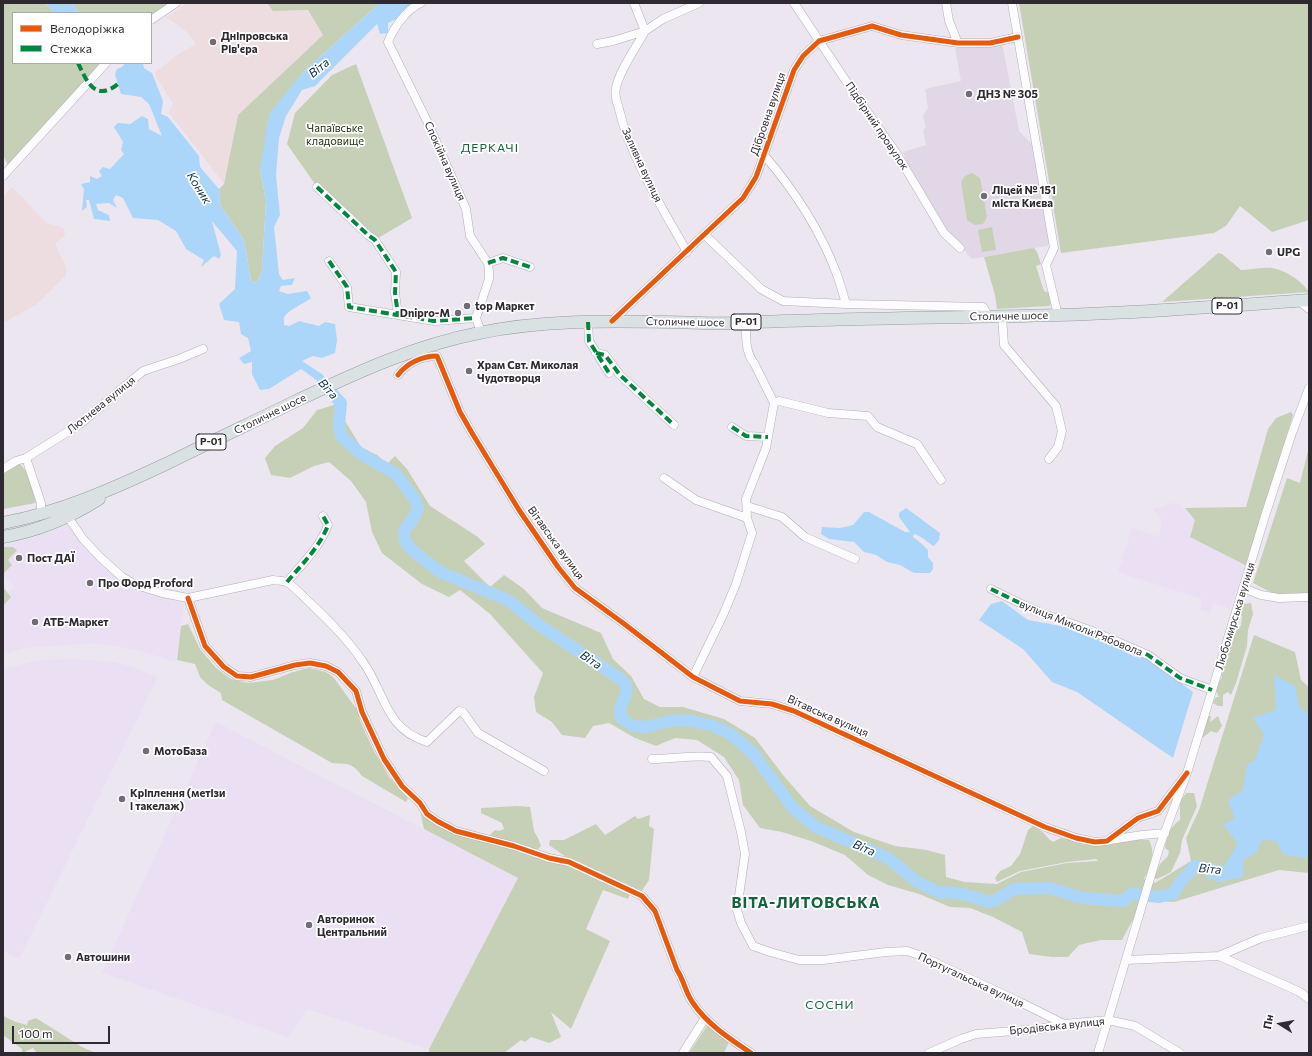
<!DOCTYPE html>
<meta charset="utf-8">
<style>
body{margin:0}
#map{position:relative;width:1312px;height:1056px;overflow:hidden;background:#ece6f1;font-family:Commissioner,sans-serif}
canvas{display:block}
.frame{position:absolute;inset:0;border:4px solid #2f2a32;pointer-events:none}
.legend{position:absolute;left:12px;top:12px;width:140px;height:52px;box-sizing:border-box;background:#fff;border:1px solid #acaaad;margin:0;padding:5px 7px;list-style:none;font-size:12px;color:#2f2a32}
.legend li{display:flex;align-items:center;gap:8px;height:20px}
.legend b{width:20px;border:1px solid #acaaad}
.north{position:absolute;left:1260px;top:1004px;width:40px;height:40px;-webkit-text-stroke:3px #fff;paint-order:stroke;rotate:281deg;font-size:11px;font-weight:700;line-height:16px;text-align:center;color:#2f2a32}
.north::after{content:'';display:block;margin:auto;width:14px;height:18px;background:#2f2a32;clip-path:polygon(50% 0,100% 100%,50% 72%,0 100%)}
.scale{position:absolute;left:12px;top:1026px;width:98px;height:18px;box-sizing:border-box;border:2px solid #2f2a32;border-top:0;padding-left:5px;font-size:12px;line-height:14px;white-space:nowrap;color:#2f2a32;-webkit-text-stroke:3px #fff;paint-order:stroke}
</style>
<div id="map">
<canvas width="1312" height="1056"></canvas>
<div class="frame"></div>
<ul class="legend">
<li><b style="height:5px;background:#e8590c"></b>Велодоріжка</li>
<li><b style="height:5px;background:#00873e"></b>Стежка</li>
</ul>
<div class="north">Пн</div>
<div class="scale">100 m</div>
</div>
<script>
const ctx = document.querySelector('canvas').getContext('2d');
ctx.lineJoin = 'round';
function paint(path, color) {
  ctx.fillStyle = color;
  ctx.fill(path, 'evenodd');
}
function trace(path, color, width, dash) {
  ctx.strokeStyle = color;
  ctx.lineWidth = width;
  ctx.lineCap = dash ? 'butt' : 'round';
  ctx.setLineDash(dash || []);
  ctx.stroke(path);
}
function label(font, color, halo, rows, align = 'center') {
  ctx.font = font + ' Commissioner,sans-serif';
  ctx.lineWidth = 3.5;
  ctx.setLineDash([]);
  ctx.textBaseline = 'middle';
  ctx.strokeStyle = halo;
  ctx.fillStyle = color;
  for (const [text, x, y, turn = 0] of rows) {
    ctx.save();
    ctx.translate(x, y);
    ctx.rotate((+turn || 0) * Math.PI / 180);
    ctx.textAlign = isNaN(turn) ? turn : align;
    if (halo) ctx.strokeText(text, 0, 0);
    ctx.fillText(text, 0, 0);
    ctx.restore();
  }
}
paint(new Path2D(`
 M1174 503 1181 504 1195 520 1190 537 1245 565 1230 609 1213 603 1210 613 1200 610 1202 599 1118 572 1132 528 1159 537 1162 520 1153 509Z
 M66 526 71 528 96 559 135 590 184 603 175 662 138 650 97 643 24 648 3 654V598L14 587 3 574V545L31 538Z
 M74 659 114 662 133 667 158 677 19 959 3 951V669L39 660Z
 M216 722 518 878 429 1049 307 1009 289 1037 102 973Z`), '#eadff3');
paint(new Path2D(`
 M188 3H267L273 11 308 10 323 35 238 115 224 184 169 113 173 104 154 73 180 53 196 44 188 33 166 17Z
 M12 187 47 223 64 228 65 236 55 243 67 270 65 276 37 304 3 323V197Z`), '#eedde0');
paint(new Path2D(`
 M1002 43 1019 131 1033 145 1050 241 1047 246 972 259 946 229 910 170 903 152 926 145 923 129 926 128 923 116 928 108 925 89 961 81 955 48 983 47Z`), '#e1d7e6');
paint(new Path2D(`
 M3 3H45L54 13H13V63H101L8 165 3 155Z
 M71 3H176L151 21V13H80Z
 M267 3H380L302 73 260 170 266 200 262 271 257 283 251 281 244 240 220 205 219 189 224 184 238 115 323 35 308 10 273 11Z
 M1019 3H1309V220L1272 232 1240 206 1226 226 1214 233 1061 253Z
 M356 64 412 218 375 240 317 187 287 144 295 113 332 75Z
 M972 173 980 178 987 217 983 224 975 225 967 220 961 182 965 176Z
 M992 227 996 250 982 252 978 230Z
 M1034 248 1037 252 1041 264 1036 266 1044 291 1050 293 1052 303 1049 306 997 309 995 295 984 257Z
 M1218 253 1222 254 1241 270C1251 270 1262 267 1272 268 1285 270 1302 281 1309 292L1162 302Z
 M344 402 345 421 361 447 377 455 387 464 395 456 407 469 430 506 478 537 485 544 464 561 490 587 504 575 524 589 542 608 601 633 613 659 631 676 644 699 660 707H683L724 719 755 738 783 775 810 806 854 832 895 846 927 850 945 855 946 877 965 882 997 884 1021 872 1067 863 1098 861 1096 859 1067 862 1020 871 997 882 995 878 1000 871 1011 866 1020 854 1028 830 1033 826C1044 830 1044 836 1053 842L1061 838 1095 845H1107L1136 840H1149C1156 853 1150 867 1144 879L1155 883 1191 861 1186 838 1199 810 1254 635 1295 652 1301 680 1309 687V873L1279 870 1174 902 1148 901 1131 923 1122 940H1101L1079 945 1068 957H1052L1029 954 1022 932 993 917 970 908 950 907 919 894 888 885 868 875 845 855 811 841 782 832 760 828 743 805 739 780 724 757 697 740 675 738 656 746 635 738 609 723 593 726 585 738 562 735 552 722 536 712 534 697 543 673 490 614 460 590 449 597 422 584 382 553 372 532 366 502 351 481 329 462 314 466 290 478 271 475 265 458 275 446 303 428 317 410Z
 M1291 412 1293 415 1247 564 1245 565 1190 537 1195 520 1185 508 1246 507 1268 429 1276 418Z
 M1309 447V593L1276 595 1253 583 1287 478 1300 483Z
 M9 464H20L28 473 36 503 3 509V468Z
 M3 547H13L17 550 8 560 12 565 3 574Z
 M3 587 11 597 3 606Z
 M1245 599V604L1251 603 1253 614 1248 630 1247 646 1236 683 1231 695 1228 692 1223 695V706H1218L1213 703 1216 697H1219L1216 691 1217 685 1222 677 1220 672 1223 664 1229 657 1225 653 1231 638 1241 625 1242 616 1238 615 1241 604Z
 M188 624 200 649 216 668 231 679 248 683 273 680 293 672 309 668 326 672 334 678 358 711 360 721 374 751 389 777 408 798 406 802 362 776C351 761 348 765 332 763L222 700 221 693 208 685 200 677 195 664 177 660 181 626Z
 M1208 716H1211L1210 722 1218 716 1222 726 1217 733 1211 731 1201 739Z
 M1186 793H1194L1197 806 1182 840 1180 853 1171 872 1157 879 1154 878 1160 864 1168 856 1169 851 1165 848C1165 837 1171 826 1180 820V801Z
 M419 806 431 819 568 864 630 894 628 899 603 890 586 929 610 941 571 1029 551 1012 561 1037 549 1043 531 1037 525 1042 521 1040 504 1053H429V1049L518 878 424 829Z
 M517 806 530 807 534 831 538 838 541 846 536 851 488 837 495 830 499 831 504 829 502 823 481 813V808Z
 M650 815 649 826 654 829 649 880 641 892 569 859 549 845 550 840H564L596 824 605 835 635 816 638 819Z
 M3 1016 16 1022 27 1025 28 1021 36 1018 82 1047 96 1053 36 1052 33 1048 26 1051V1053H22V1049L3 1035Z
 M708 1024 729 1042 724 1053H689Z`), '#c6d0b7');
paint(new Path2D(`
 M45 3H71L80 13H54Z
 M380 3H411L403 16 388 23V33L380 34 377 24 315 86 302 90 286 116 279 138 276 175 280 215 274 227 279 274 283 280 295 278 292 285 281 286 279 291 288 294 307 291 311 298C304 304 287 310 284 318 284 319 284 324 284 325L289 326 299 321 319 326 325 322 335 324 337 340 335 353 322 358 313 356 302 361 322 374 344 402 337 403 315 379 301 369 269 389 260 390 252 374V362L244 364 239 358 251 351 248 338 241 334 239 322 224 320 219 304 235 289 237 251 212 221 221 255 219 259 214 256 201 267 204 260 186 249 176 231 158 220 133 218 123 198 116 195 113 200 117 208 109 203 96 204 98 210 109 215 110 221 94 219 89 200H86L87 207 82 211 84 189 81 184 90 182V176L97 179 102 176 99 171 103 167 110 169 124 154 121 150 123 142 114 127 118 123 130 124 142 116 148 119 149 129 162 136 149 104 141 97 121 94 115 75 117 69 122 67 125 63H143L144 68 152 73 163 101 161 114 168 117 199 156 200 167 219 189 220 205 244 240 251 281 257 283 262 271 266 200 260 170 269 114 302 73Z
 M906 508 940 533 939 540 934 546C927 543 921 535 914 534L913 537 921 543 928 550V557L933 563V569L930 573H914L900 565 887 562 876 555 864 552 854 542 829 539 821 534 822 527 840 528 853 525 864 512H869L905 532H910L899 517V513Z
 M1002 601 1028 620 1083 630 1135 657 1144 655 1193 692 1173 758 1077 692 1052 682 1023 649 979 620 991 604Z
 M1274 675 1295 686 1299 707 1309 714V854L1305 858 1284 855 1276 841 1262 840 1256 853 1243 860V877L1218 882 1206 876 1208 866H1224L1238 844 1223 824 1235 819 1228 800 1243 790 1247 765 1255 760 1264 735 1253 718 1276 710Z`), '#acd6f9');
trace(new Path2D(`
 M330 391 341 403 339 425 341 436 361 454 396 474 416 501 418 508 414 517 404 531 405 541 412 550 440 572 508 600 539 625 619 678 626 684V694L620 709 621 718 633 726 646 727 674 720 693 721 713 726 729 733 752 752 793 808 816 827 888 858 916 881 940 893 948 892 967 895 989 902 996 900 1014 889 1049 888 1083 898 1123 901 1131 894 1159 897 1173 894 1181 881 1195 866 1223 872`), '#acd6f9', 12);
const street = new Path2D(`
 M421 3C406 10 394 27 388 42L427 121 459 193 466 209 470 236 488 263 489 272V279L476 318 481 332
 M634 3 645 31
 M794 3 854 93 897 154 944 233 960 248
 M946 3 949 21 958 43
 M1012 3 1054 248 1046 265 1058 315
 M151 20 176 3
 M645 31C636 48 619 71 616 88 614 95 617 102 619 109 630 157 663 209 687 252
 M597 44 613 41 645 31 663 19 699 3
 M764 155C794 190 820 230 836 272 840 282 843 294 846 304
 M3 176 106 63
 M317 187 368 235 375 240 396 272 395 293 398 315
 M705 235 761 289 783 301 846 304 983 307 989 317
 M329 261 347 287 349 307 434 321 476 318
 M488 263 503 258 530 267
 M1299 301 1309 309
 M1002 316 1004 345 1056 406 1062 431 1058 447 1049 459
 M612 321 743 198 756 177 794 70 803 56 819 41 872 26 901 35 958 43H990L1018 37
 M588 322 589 341 609 373
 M596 353 605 355 620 375 674 425
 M398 375C407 363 422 356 437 356L460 412 472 433 519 510 558 567 575 588 623 623 693 677 740 701 772 704 794 711 1045 827 1076 838 1095 842 1107 841 1138 818 1158 811 1187 773
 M774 403 779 401 828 413 868 416 877 427 917 444 941 480
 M732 427 746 436 768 437
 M26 458 41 503V514
 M3 469 16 461 26 458 80 424 143 371 179 359 203 349
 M664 478 696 500 747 518
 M747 506 782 517 805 537 855 559
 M68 517 83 539 100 557 122 577 136 585 162 593 188 598 273 580C277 581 284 580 288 583 293 586 299 592 304 597 325 617 347 638 363 662 386 694 384 728 427 742L459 711 463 712 478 733 544 771
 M287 582C302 564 320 547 328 525L323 516
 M1243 588 1261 595 1279 598 1309 597
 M991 589 1036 611 1092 631 1148 655 1180 678 1212 690
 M188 598 205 646 224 667 237 676 251 677 295 665 310 663 326 666 338 672 356 691 362 712 384 759 402 786 420 803 427 814 437 821 456 831 514 846 549 858 569 862 642 896 655 911 677 970C684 980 685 992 693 1003 707 1024 730 1039 751 1053
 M693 677 723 615 736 584 752 533 747 518 746 499 766 448 774 403 754 363C745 352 746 336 746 322
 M652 759C671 759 692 755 711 757L727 776 741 832 745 854 737 910 741 923 753 946 770 952 799 960H823L886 952 907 951 919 955 1020 1002 1064 1024
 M1110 840 1142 835 1165 833
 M1219 956 1300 992 1309 999
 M1126 960 1219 956 1261 938 1309 926
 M683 1053 705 1018
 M929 1053 961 1039 976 1034 1039 1029 1064 1024 1108 1020 1135 1026 1180 1053
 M1098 1053 1160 845 1187 773 1265 516 1292 433 1309 388`);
const primary = new Path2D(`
 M3 523C61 512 115 488 168 463 210 442 253 422 296 401 356 373 413 346 479 333 541 320 604 321 667 322 690 322 712 324 735 323 843 318 951 318 1059 315 1143 313 1226 306 1309 300
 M3 537C38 531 69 518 99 499`);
trace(street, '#b3aeb7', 9);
trace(primary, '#939da3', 13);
trace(street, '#fcfbfd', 8);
trace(primary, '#dae1e3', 12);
trace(new Path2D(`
 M78 63C87 82 95 102 118 84
 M317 187 368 235 375 240 396 272 395 293 398 315
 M329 261 347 287 349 307 434 321 476 318
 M488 263 503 258 530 267
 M588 322 589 341 609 373
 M596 353 605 355 620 375 674 425
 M732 427 746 436 768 437
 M287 582C302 564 320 547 328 525L323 516
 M991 589 1036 611 1092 631 1148 655 1180 678 1212 690`), '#00873e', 4, [8, 4]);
trace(new Path2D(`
 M612 321 743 198 756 177 794 70 803 56 819 41 872 26 901 35 958 43H990L1018 37
 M398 375C407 363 422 356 437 356L460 412 472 433 519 510 558 567 575 588 623 623 693 677 740 701 772 704 794 711 1045 827 1076 838 1095 842 1107 841 1138 818 1158 811 1187 773
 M188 598 205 646 224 667 237 676 251 677 295 665 310 663 326 666 338 672 356 691 362 712 384 759 402 786 420 803 427 814 437 821 456 831 514 846 549 858 569 862 642 896 655 911 677 970C684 980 685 992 693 1003 707 1024 730 1039 751 1053`), '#e8590c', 5);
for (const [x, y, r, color] of [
 [213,42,4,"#716c75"],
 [969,94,4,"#716c75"],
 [984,196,4,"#716c75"],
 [1269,252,4,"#716c75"],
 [467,306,4,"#716c75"],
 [458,313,4,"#716c75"],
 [469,371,4,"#716c75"],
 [19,558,4,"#716c75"],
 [90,583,4,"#716c75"],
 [35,622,4,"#716c75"],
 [146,751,4,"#716c75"],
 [122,799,4,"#716c75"],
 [309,925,4,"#716c75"],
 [68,957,4,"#716c75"]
]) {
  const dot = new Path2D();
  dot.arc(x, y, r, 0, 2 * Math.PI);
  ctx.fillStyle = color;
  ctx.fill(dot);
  trace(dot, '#fff', 1.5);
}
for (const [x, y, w] of [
 [1227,306,30],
 [746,322,30],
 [211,442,30]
]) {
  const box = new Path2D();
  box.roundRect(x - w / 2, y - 8, w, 16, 3);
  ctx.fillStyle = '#fff';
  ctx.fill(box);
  trace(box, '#2f2a32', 1);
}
label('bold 10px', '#2f2a32', null, [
 ["Р-01",1227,306],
 ["Р-01",746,322],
 ["Р-01",211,442]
]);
label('bold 11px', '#2f2a32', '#fff', [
 ["Дніпровська",221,36],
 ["Рів'єра",221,49],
 ["ДНЗ № 305",977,94],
 ["Ліцей № 151",992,190],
 ["міста Києва",992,203],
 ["UPG",1277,252],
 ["top Маркет",475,306],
 ["Dnipro-M",450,313,"right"],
 ["Храм Свт. Миколая",477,365],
 ["Чудотворця",477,378],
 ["Пост ДАЇ",27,558],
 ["Про Форд Proford",98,583],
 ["АТБ-Маркет",43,622],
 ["МотоБаза",154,751],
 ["Кріплення (метізи",130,793],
 ["і такелаж)",130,806],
 ["Авторинок",317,919],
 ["Центральний",317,932],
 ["Автошини",76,957]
], 'left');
label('11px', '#2f2a32', '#fff', [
 ["Дібровна вулиця",768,114,-71],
 ["Підбірний провулок",877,126,56],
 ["Спокійна вулиця",445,161,66],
 ["Заливна вулиця",642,165,65],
 ["Столичне шосе",1009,316,-1],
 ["Столичне шосе",685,322,1],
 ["Лютнева вулиця",101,405,-39],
 ["Столичне шосе",270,414,-26],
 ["Вітавська вулиця",556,543,54],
 ["Любомирська вулиця",1235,616,-73],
 ["вулиця Миколи Рябовола",1081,628,22],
 ["Вітавська вулиця",828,716,24],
 ["Португальська вулиця",971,980,25],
 ["Бродівська вулиця",1057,1026,-6]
]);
label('11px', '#24300f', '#fff', [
 ["Чапаївське",335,128],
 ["кладовище",335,141]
]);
label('italic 12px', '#0b2f45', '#fff', [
 ["Віта",319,68,-40],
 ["Коник",199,188,58],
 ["Віта",328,389,48],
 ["Віта",591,660,34],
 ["Віта",864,848,23],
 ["Віта",1210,869,5]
]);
ctx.letterSpacing = '1px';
label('12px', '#13643c', '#fff', [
 ["ДЕРКАЧІ",490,148],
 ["СОСНИ",830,1005]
]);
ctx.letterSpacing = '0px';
ctx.letterSpacing = '1px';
label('bold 15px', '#13643c', '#fff', [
 ["ВІТА-ЛИТОВСЬКА",806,903]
]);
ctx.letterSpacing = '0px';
</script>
